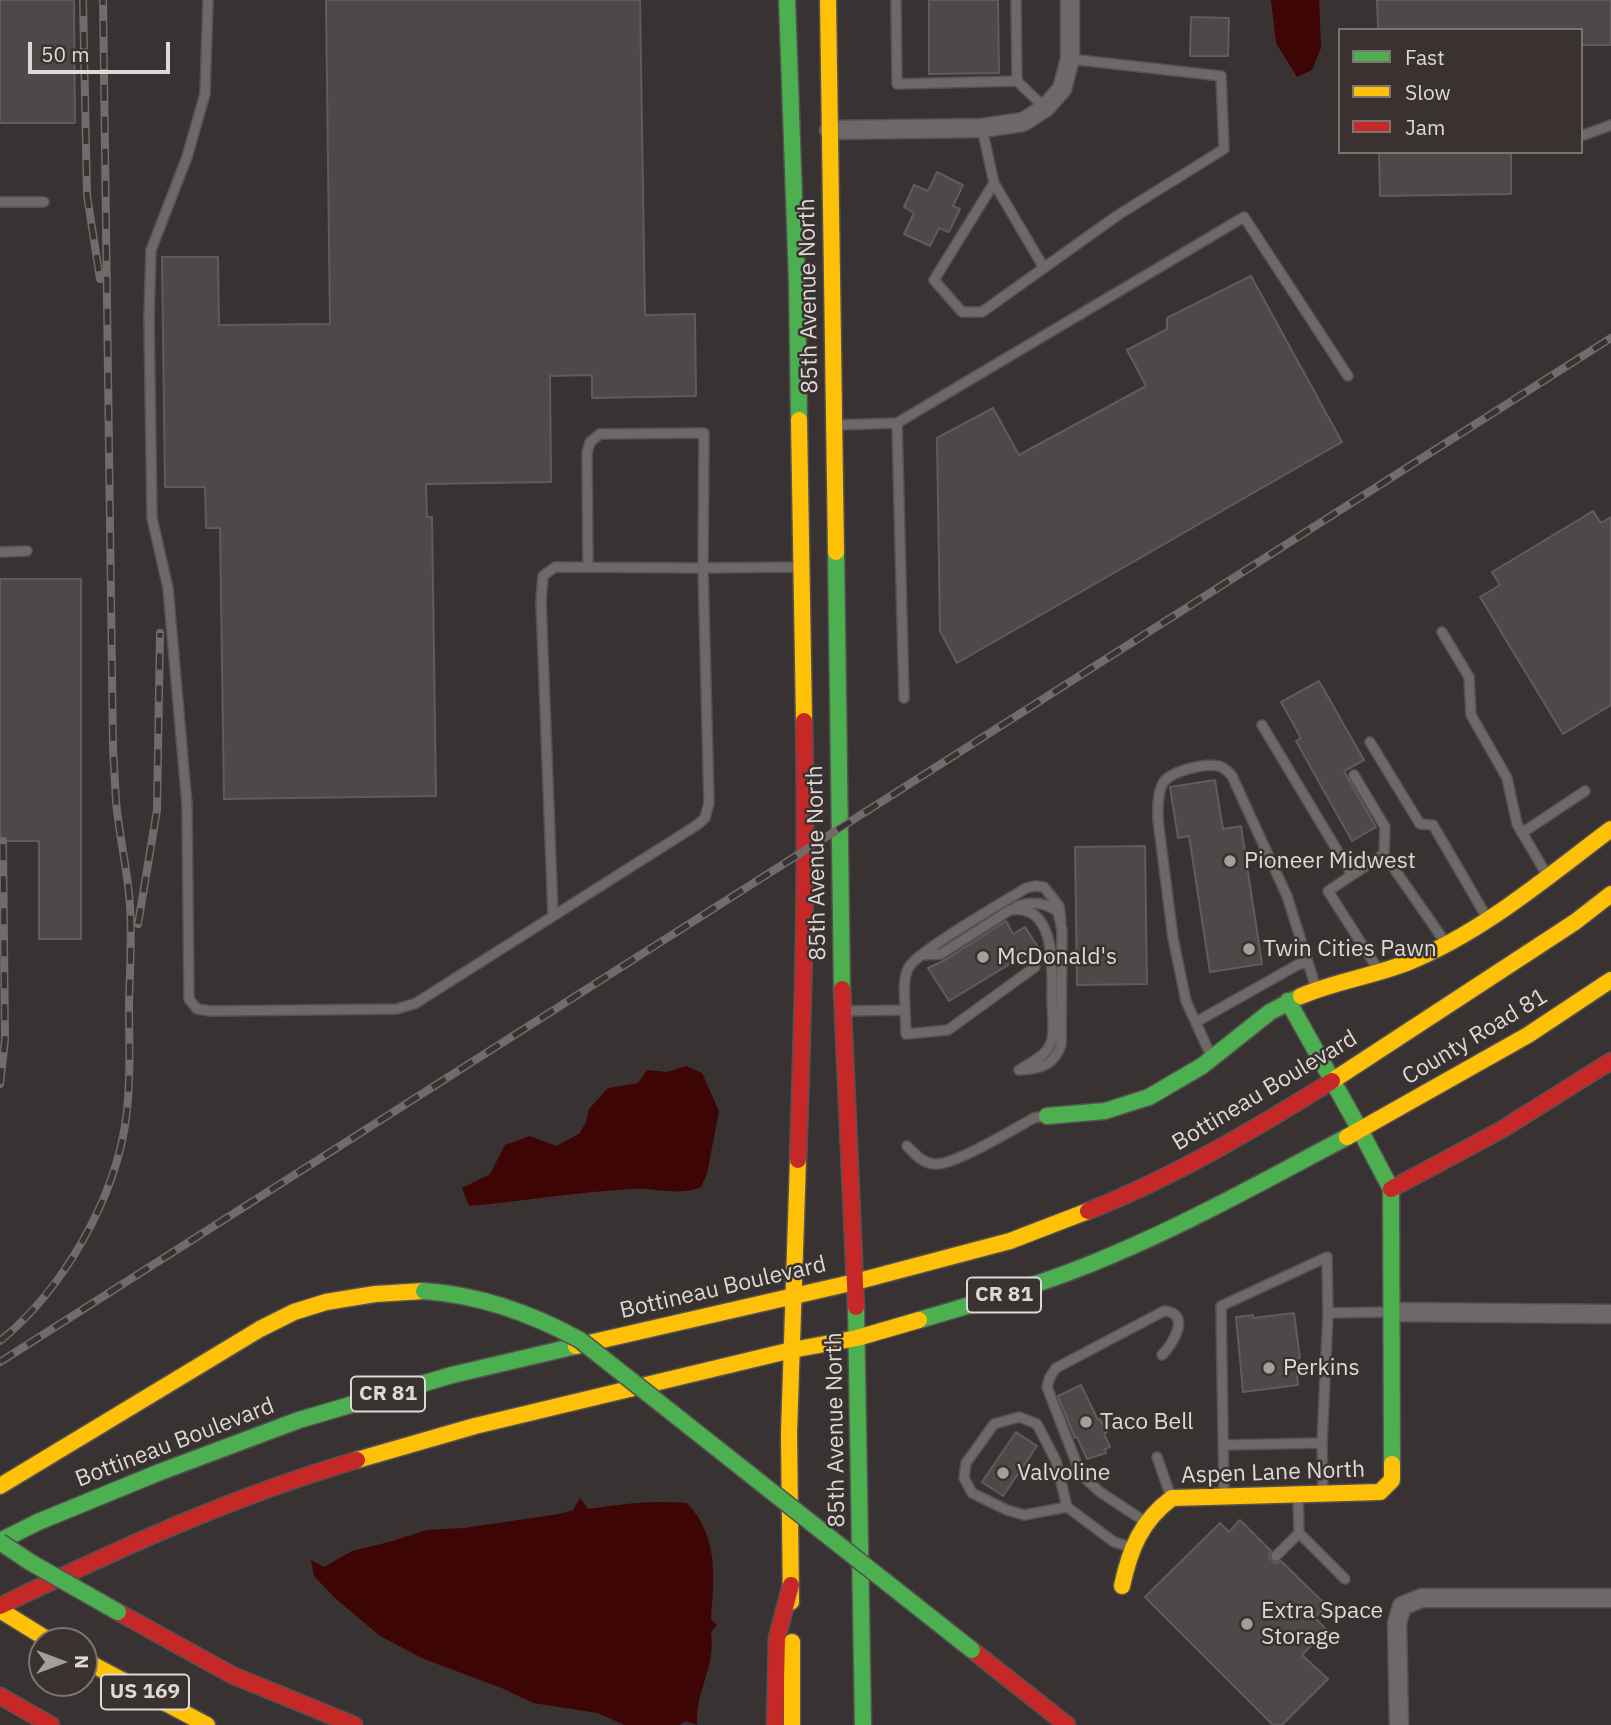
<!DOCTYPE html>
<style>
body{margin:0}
#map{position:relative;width:1611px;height:1725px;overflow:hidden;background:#383332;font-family:"IBM Plex Sans",sans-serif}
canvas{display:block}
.legend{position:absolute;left:1338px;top:28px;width:245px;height:126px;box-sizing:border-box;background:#3a3230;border:2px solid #7c7473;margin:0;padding:9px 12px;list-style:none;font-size:21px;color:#ded8d7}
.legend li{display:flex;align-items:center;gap:14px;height:35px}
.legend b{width:35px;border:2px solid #7c7473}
.north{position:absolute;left:28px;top:1627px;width:70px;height:70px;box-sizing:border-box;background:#3a3230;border:2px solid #7c7473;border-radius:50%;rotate:90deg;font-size:19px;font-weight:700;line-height:28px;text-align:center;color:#ded8d7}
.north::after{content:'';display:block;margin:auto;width:24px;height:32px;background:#a49e9d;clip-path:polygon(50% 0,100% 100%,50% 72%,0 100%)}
.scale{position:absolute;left:28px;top:42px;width:142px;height:32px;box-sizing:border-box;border:4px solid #ded8d7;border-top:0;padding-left:9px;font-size:21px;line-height:24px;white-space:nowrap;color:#ded8d7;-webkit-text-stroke:5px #3a3230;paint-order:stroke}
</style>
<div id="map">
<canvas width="1611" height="1725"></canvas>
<ul class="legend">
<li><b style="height:9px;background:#4caf50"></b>Fast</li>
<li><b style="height:9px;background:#ffc107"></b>Slow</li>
<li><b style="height:9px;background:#c62828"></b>Jam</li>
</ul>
<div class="north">N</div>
<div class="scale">50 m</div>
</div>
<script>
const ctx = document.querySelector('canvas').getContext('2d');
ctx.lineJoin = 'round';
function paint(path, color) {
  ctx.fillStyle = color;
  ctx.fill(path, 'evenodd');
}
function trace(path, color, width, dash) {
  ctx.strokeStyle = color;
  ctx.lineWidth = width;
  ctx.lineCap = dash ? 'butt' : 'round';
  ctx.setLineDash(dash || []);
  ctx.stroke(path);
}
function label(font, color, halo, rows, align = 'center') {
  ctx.font = font + ' "IBM Plex Sans",sans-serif';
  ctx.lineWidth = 5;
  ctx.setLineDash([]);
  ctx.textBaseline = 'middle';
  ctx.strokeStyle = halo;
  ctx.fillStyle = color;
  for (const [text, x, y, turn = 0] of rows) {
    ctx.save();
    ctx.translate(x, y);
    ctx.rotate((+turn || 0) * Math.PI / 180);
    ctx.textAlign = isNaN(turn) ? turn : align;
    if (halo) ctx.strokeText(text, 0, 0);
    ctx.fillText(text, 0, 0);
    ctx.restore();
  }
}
paint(new Path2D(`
 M1271 0H1319L1321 48 1312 70 1297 77 1276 43Z
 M686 1066 702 1073 719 1111 707 1174 701 1187C677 1197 657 1187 632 1189 577 1192 524 1201 469 1206L462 1188 490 1174 505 1145 530 1136 556 1146 579 1134 586 1122 589 1109 608 1088 638 1083 647 1070 667 1072Z
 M580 1498 588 1509C621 1504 653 1500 687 1503 719 1537 714 1576 711 1620L717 1625 711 1632C716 1668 695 1691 697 1725L686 1721 679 1725H624L598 1713 533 1703 504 1689 424 1659 380 1636 334 1597 314 1576 311 1560 324 1567 352 1551 389 1542 427 1530 464 1528 559 1514 573 1510Z`), '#3d0604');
const building = new Path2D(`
 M0 0H74L75 123H0Z
 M326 0H640L645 315 695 314 696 396 592 398V375L550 376 551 482 426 484 427 517H432L436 796 224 799 220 528H206L205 487H165L162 257H218L219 325 330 324Z
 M929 0H998L999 73 929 74Z
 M1377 0H1611V45H1581V30H1378Z
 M1191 17 1229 18 1228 56H1190Z
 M1379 152H1511V194L1380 196Z
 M937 172 963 185 953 206 960 209 949 232 939 228 930 246 904 234 914 213 904 207 914 185 928 191Z
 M1251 276 1342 442 957 663 940 631 937 438 993 408 1019 455 1146 386 1127 350 1167 329V318Z
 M1593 511 1601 523 1611 517V705L1563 734 1480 597 1500 585 1492 572Z
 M0 579H81V939H39V841H0Z
 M1319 681 1364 760 1344 771 1376 827 1352 841 1296 741 1301 738 1281 702Z
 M1215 780 1223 829 1241 826 1262 964 1210 972 1189 836 1178 838 1170 787Z
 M1145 846 1147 984 1077 985 1075 847Z
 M1006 921 1013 934 1025 927 1038 947 949 1001 928 968 945 960Z
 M1294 1313 1300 1358 1295 1359 1298 1385 1243 1392 1236 1317 1253 1315V1318Z
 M1081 1385 1098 1420 1100 1419 1107 1432 1104 1434 1110 1447 1105 1449 1106 1453 1087 1459 1077 1437 1075 1438 1058 1396Z
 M1016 1432 1037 1446 1003 1496 982 1482Z
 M1240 1520 1271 1551 1269 1557 1272 1561 1277 1563 1281 1561 1326 1605 1315 1618 1327 1630 1302 1655 1328 1679 1282 1725H1273L1145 1597 1220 1523 1229 1532Z`);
paint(building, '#4d4948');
trace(building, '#605c5c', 2);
const lane = new Path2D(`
 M208 0 205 94 187 157 151 250 149 317 152 518 168 588 187 805 189 999 197 1009 211 1011 397 1009 416 1003 697 825 705 818 709 803 703 568 799 567
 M896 0 897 84 1017 81 1016 0
 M1017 81 1045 108
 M982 128 994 183 934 280 962 312H982L1118 215 1224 149 1221 76 1070 59
 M1581 136 1611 125
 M994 183 1044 268
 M0 202H44
 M897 423 904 698
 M836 425 897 423 1244 217 1348 376
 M0 552 27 551
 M1442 632 1469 677 1471 715 1507 778 1517 824 1547 875
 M1262 725 1352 875
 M1370 742 1420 824 1433 825 1486 916
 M1354 775 1385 827 1384 854
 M1522 833 1585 791
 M1016 907C1031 901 1045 902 1058 912L1062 930 1061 1045C1054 1065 1041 1069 1020 1070
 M553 915 541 601 543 576 555 567 703 568 704 433 600 434 590 442 587 453 588 567
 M922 955 941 954 1010 910C1057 903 1052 969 1052 999 1052 1013 1056 1035 1049 1047 1044 1057 1028 1064 1019 1070
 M1379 971 1328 891 1384 854 1445 942
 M905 1010C905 997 902 979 909 967 919 950 1004 902 1026 888L1035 886 1044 887 1059 906 1061 920
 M843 1011 905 1010 906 1034 948 1030 1035 967
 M1196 1022 1299 964 1308 963
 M1211 1056 1186 1001 1173 938 1158 820C1158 809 1157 796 1162 785 1168 771 1205 763 1219 766 1225 768 1228 771 1232 776L1287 896 1316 988
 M907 1146C915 1154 922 1163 934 1164 954 1166 1015 1128 1034 1118L1045 1116
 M1224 1445 1322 1443
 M1157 1457 1171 1497
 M1323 1493 1322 1443 1328 1313 1390 1312
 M1224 1495 1221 1306 1327 1257 1328 1313
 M1298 1496 1299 1533 1345 1579
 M1067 1507 1024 1515 1007 1510 972 1493 964 1478 966 1463 994 1424 1019 1417 1037 1424 1056 1461 1067 1507 1114 1542 1131 1547
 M1144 1521 1100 1492 1081 1475 1047 1387 1050 1377 1056 1368 1164 1311C1192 1313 1173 1344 1162 1355
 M1276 1556 1299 1533`);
const street = new Path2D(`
 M829 130 982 128 1023 122 1045 108 1062 89 1070 59V0
 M1392 1312 1611 1314
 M1399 1725 1397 1623 1402 1606 1422 1598H1611`);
const fast = new Path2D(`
 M787 0 797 281 799 420
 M836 552 842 989
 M1288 1001 1360 1130
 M1047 1116 1105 1111 1149 1097 1202 1066 1270 1012 1301 996
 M1360 1130 1391 1189 1392 1464
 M856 1307 863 1725
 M919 1320C984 1301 1050 1282 1112 1255 1191 1222 1271 1177 1347 1137
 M0 1541 38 1522 160 1472 299 1420 452 1375 576 1346`);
const slow = new Path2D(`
 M828 0 836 552
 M799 420 804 721
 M1301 996C1336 981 1374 976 1409 962 1483 932 1547 877 1611 829
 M1332 1081 1575 922 1611 894
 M1347 1137 1528 1035 1611 980
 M576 1346 855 1282 1010 1241 1088 1211
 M357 1460 475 1426 792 1350 857 1338 919 1320
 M0 1486 260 1329 294 1312 326 1302 375 1294 424 1291
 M1122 1586C1130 1549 1141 1521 1172 1498L1380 1492 1392 1480V1464
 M791 1602 789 1433 798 1160
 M0 1610 50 1641
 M792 1642V1725
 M84 1660 207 1725`);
const jam = new Path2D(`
 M842 989 856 1307
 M798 1160C803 1014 807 867 804 721
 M1391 1189 1501 1130 1611 1061
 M1088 1211C1174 1177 1253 1130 1332 1081
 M0 1606C116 1550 233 1496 357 1460
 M118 1612 232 1675 354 1725
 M972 1650 1067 1725
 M0 1696 51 1725
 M775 1725 777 1638 791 1585`);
trace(lane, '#555150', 12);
trace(street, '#555150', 21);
trace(fast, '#555150', 19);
trace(slow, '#555150', 19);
trace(jam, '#555150', 19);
trace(lane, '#6d6969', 9);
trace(street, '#6d6969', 18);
trace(fast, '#4caf50', 16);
trace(slow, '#ffc107', 16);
trace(jam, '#c62828', 16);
const rail = new Path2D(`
 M83 0 87 195 100 279
 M138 924 157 810 160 633
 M0 1084 5 1040 3 841
 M0 1341C63 1290 115 1199 126 1119 131 1080 129 1041 129 1002 130 970 132 938 130 906 128 871 119 836 116 801 115 784 114 766 113 748L103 0
 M0 1362 1611 338`);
trace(rail, '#6f6c6b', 8);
trace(rail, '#3a3230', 5, [16]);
const fastBridge = new Path2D(`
 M424 1291C480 1295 531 1313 580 1340L972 1650
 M0 1542 30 1562 118 1612`);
trace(fastBridge, '#555150', 19, []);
trace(fastBridge, '#4caf50', 16);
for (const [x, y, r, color] of [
 [1230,861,7,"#a49e9d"],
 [1249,949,7,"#a49e9d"],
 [983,957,7,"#a49e9d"],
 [1269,1368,7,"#a49e9d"],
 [1086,1422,7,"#a49e9d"],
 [1003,1473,7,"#a49e9d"],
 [1247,1624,7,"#a49e9d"]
]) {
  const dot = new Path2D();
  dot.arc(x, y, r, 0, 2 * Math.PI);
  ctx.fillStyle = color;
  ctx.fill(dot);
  trace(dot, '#3a3230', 2.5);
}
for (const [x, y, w] of [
 [1004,1295,74],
 [388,1394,74],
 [145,1692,88]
]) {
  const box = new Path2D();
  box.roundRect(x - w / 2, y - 17.5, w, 35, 5);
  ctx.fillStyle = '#3a3230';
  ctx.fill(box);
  trace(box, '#ded8d7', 2);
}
label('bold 21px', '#ded8d7', null, [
 ["CR 81",1004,1295],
 ["CR 81",388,1394],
 ["US 169",145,1692]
]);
label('23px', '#ded8d7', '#3a3230', [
 ["85th Avenue North",809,296,-91],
 ["85th Avenue North",817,863,-91],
 ["County Road 81",1475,1037,-31],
 ["Bottineau Boulevard",1265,1091,-31],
 ["Bottineau Boulevard",723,1288,-13],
 ["85th Avenue North",836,1430,-91],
 ["Bottineau Boulevard",175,1443,-21],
 ["Aspen Lane North",1273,1473,-2]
]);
label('23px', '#ded8d7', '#3a3230', [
 ["Pioneer Midwest",1244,861],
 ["Twin Cities Pawn",1263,949],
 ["McDonald's",997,957],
 ["Perkins",1283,1368],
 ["Taco Bell",1100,1422],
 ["Valvoline",1017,1473],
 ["Extra Space",1261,1611],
 ["Storage",1261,1637]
], 'left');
</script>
